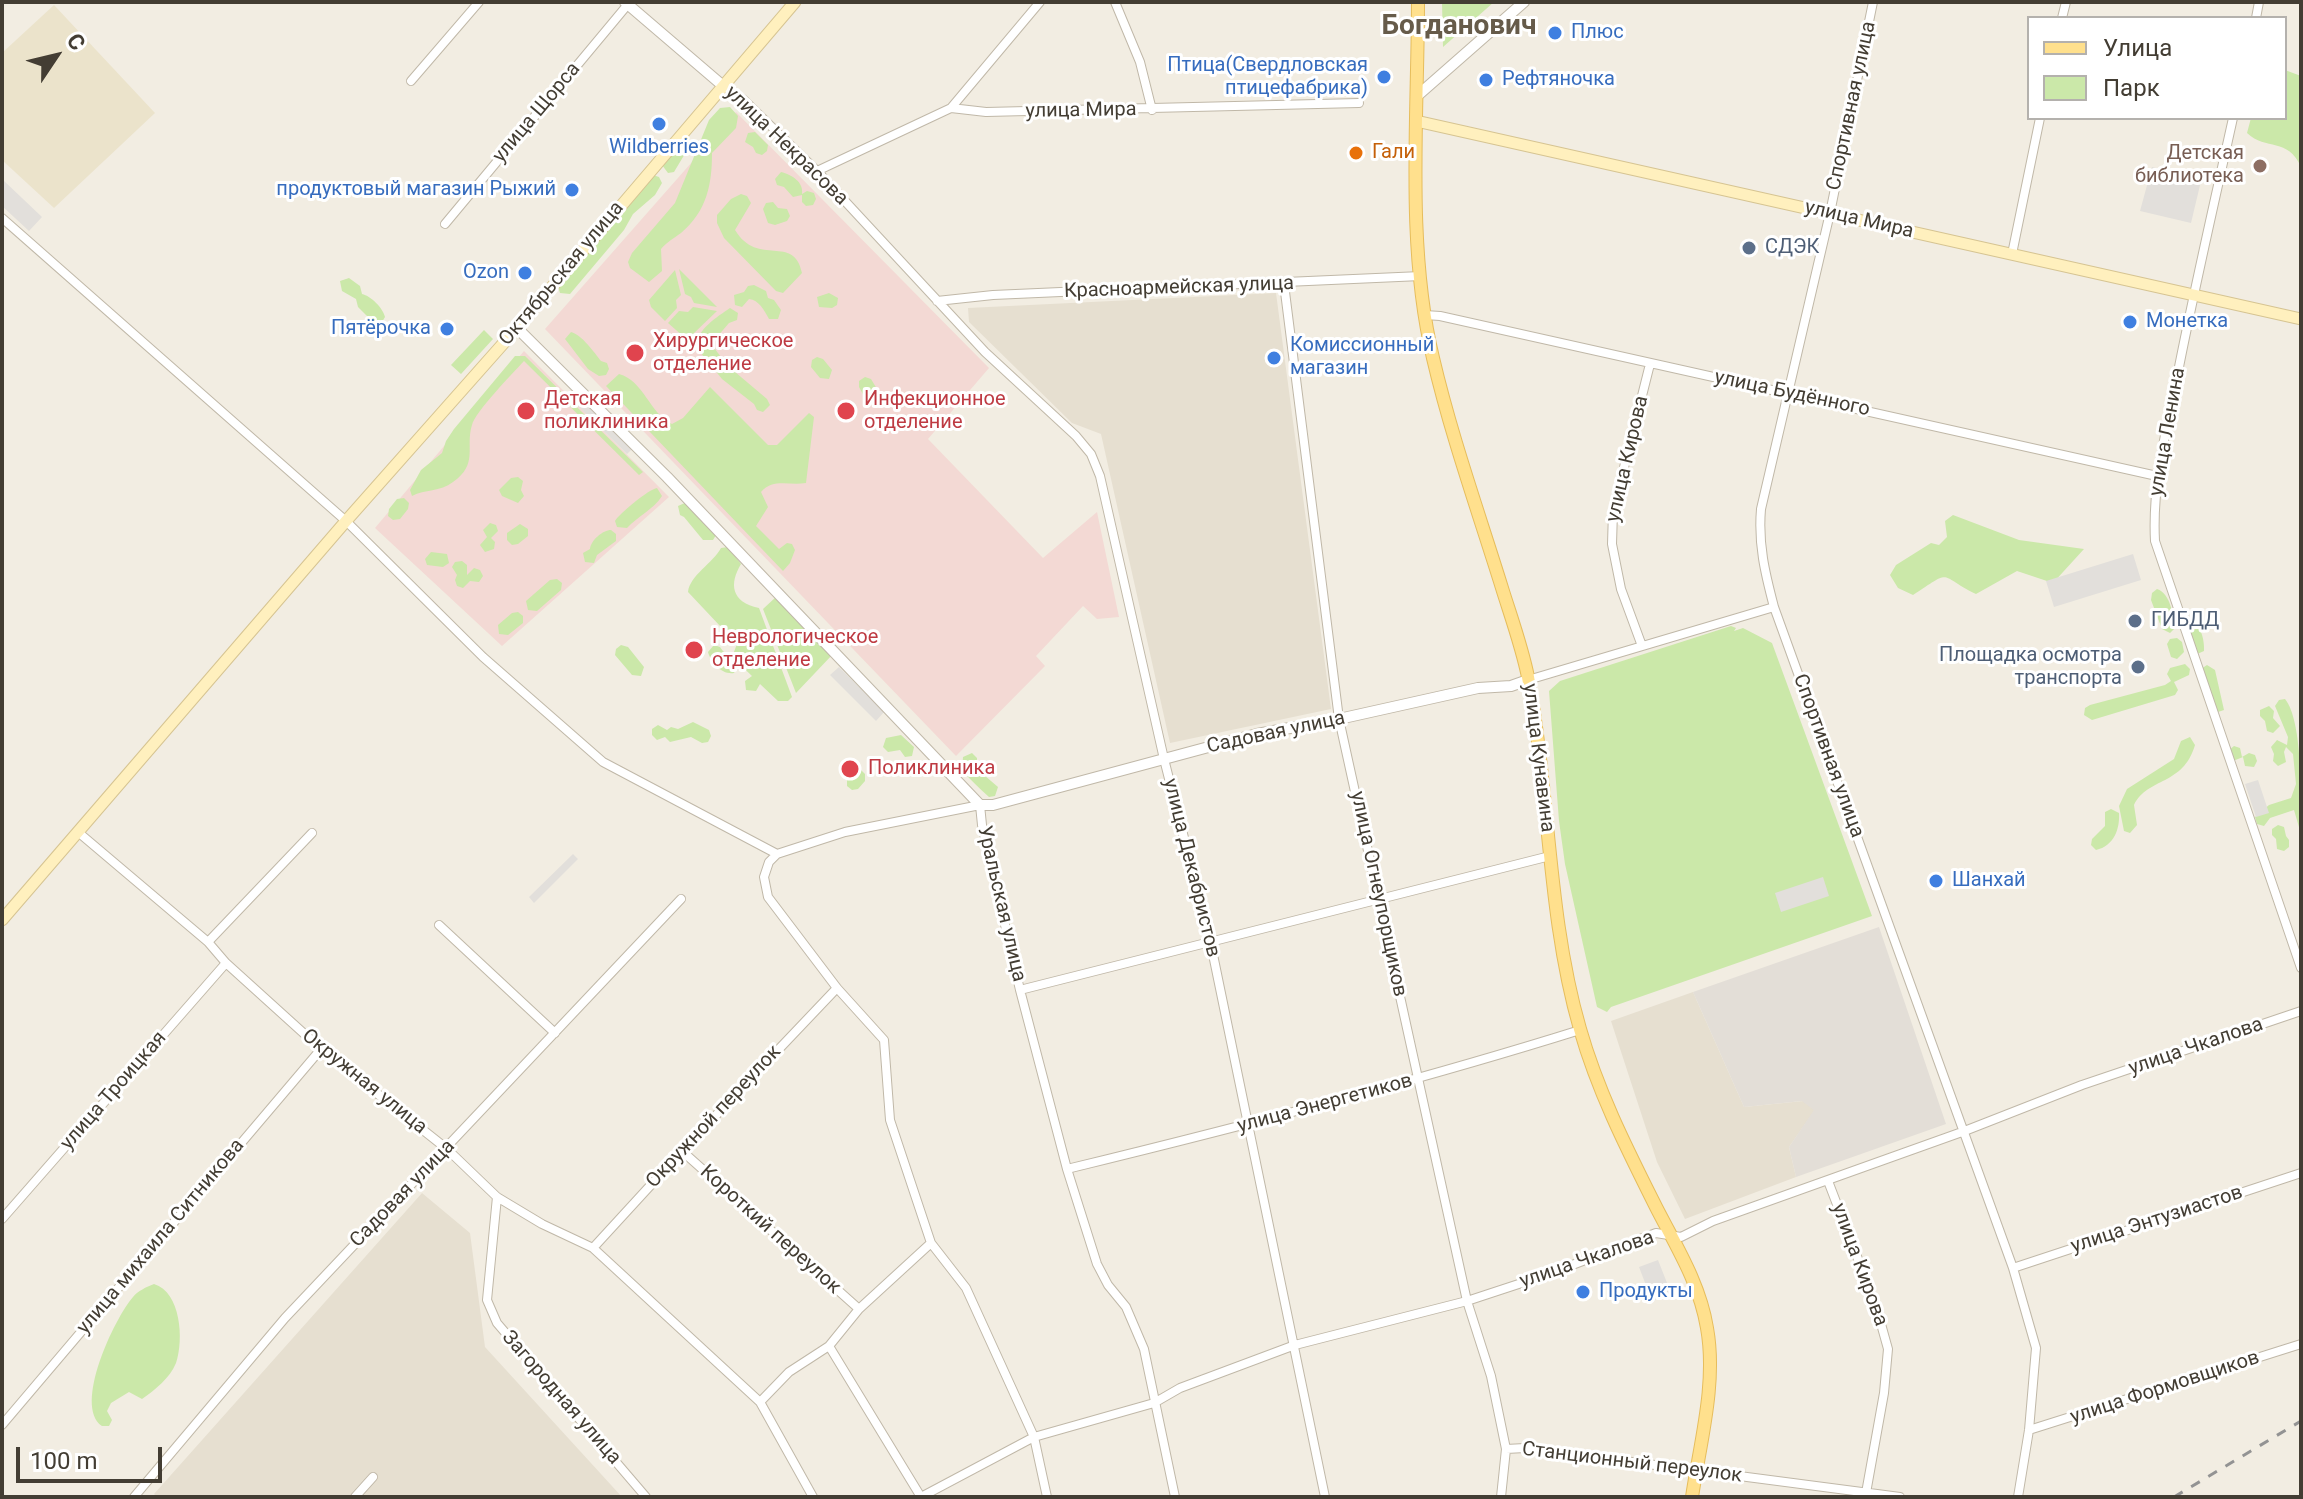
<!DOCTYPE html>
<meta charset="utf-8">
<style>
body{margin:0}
#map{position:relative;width:2303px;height:1499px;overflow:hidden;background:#f2ede2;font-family:Roboto,sans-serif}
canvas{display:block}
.frame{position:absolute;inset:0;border:4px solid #433d33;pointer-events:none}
.legend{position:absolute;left:2027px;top:16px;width:260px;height:104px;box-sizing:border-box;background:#fff;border:2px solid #b4b1ad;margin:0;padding:10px 14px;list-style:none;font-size:24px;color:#433d33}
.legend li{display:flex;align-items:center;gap:16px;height:40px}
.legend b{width:40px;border:2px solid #b4b1ad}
.north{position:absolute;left:16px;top:16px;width:80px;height:80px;-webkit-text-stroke:6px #fff;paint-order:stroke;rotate:55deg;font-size:22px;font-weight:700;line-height:32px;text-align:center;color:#433d33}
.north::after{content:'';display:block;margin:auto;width:28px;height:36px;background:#433d33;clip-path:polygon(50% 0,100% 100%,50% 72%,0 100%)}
.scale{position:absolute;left:16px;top:1447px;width:146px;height:36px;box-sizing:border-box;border:4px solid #433d33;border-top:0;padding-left:10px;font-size:24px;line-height:28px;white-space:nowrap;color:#433d33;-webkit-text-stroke:6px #fff;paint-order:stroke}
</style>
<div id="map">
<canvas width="2303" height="1499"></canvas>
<div class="frame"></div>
<ul class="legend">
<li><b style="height:10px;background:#ffe08d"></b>Улица</li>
<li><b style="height:22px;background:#cbe8a9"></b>Парк</li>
</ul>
<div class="north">С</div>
<div class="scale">100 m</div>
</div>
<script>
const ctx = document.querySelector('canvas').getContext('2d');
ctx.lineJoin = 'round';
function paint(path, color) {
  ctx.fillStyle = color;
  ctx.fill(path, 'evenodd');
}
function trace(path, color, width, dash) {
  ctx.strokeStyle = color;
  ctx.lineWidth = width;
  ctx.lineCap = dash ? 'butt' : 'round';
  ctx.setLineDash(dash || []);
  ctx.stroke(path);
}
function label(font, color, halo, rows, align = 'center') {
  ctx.font = font + ' Roboto,sans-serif';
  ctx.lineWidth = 6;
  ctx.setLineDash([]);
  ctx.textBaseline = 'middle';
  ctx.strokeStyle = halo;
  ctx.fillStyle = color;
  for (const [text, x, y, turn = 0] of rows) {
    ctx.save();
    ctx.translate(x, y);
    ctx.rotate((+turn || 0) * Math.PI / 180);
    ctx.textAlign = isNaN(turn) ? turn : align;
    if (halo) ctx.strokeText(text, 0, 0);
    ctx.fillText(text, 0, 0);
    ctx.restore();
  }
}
paint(new Path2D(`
 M1276 293 1331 709 1170 743 1101 434 1072 423 969 322 968 308Z
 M1693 992 1744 1107 1803 1101 1815 1110 1789 1147 1796 1177 1685 1219 1657 1162 1611 1021Z
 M422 1193 470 1233 485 1347 622 1497H157L154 1494Z`), '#e6dfd0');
paint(new Path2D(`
 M1879 927 1946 1124 1796 1177 1789 1147 1814 1110 1802 1101 1744 1107 1693 992Z`), '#e3ded7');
paint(new Path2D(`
 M54 5 155 113 54 208 2 160V53Z`), '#ebe3cb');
paint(new Path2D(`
 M736 112 989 368 928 439 1043 558 1097 512 1119 617 1097 619 1083 606 1036 656 1045 666 956 756 545 329Z
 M524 351 669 497 502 646 375 528Z`), '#f3d9d4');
paint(new Path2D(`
 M1442 2H1494L1443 47Z
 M2285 70 2301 76V167C2288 137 2266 151 2247 133L2251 118H2285Z
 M730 107 738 116 736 128 712 153C712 184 707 211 681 233 674 238 667 242 661 249L662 271 649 282 630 268 628 262 632 253 675 203 709 120 720 108Z
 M755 132 768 145 767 151 762 155 756 153 753 147 745 142 748 133Z
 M684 137 690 139 692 148 686 152 674 172 668 173 662 165Z
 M781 172C792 175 804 182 802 194L807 191 814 193 816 199 813 205 806 206 802 202V195L793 197 784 187 777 185 775 179Z
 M653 175 659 177 662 183 655 195 633 214 624 230 570 294 560 293 558 287 572 272Z
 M741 194 747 196 751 203 735 230C758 268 794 233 802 273L783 293 776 291 724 238 717 223V215L731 199Z
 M773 202 778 208 787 209 790 216 787 221 775 225 768 223 763 209 766 203Z
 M679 269 717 307 694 303 691 297 685 294Z
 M675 270 681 295 676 300 677 308 665 321 651 307 649 300Z
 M349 278 360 286 362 294C371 296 383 308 385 317L382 322H373L358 307 356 299 342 291 340 281Z
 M754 285 766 291 768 298 774 300 781 310 778 319H769C764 310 759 300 749 299L742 307 735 305 734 295 744 292 748 286Z
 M829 293 838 298 837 305 832 308 819 307 817 297Z
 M693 307 717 311 691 336 684 337 668 323 679 311 688 312Z
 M730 308 738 313 737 320 729 323 711 344 728 366 767 399 770 405 763 412 757 410 754 404 722 379 696 347C697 329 717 317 730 308Z
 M484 330 493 339 461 374 451 365Z
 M571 332C582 335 594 352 601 361L607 363 609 369 606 375 599 376 588 369 565 339Z
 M515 356H525L643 472 639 475 524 361C513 373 475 412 472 425 465 447 479 464 453 482 440 492 425 489 412 496L410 490 421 470 442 453 446 441 454 429Z
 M817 357 823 359 832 370 829 379 820 378 811 367 812 360Z
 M619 374C644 381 650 414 672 424L683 418 710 387 768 445H777L809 413 814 417 806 483C789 486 773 478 761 492L768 507 756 526 779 549 787 543 792 544 795 550 790 563 783 571 606 386Z
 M865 377 871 379 877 389V396L871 400 865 398 859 387V381Z
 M518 477 523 481 521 490 524 496 518 503 502 496 499 490 511 478Z
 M657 488 662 496C653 510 638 516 627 528L617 527 615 521C619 514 649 489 657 488Z
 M404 498 409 503 408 509 400 519 393 520 388 516 389 509 397 499Z
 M687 502 716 535 713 540H703L684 517 680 515 678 506Z
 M1953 515 2019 540 2084 549 2053 583 2017 571 1976 594C1937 575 1954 568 1913 595L1898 588 1890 575 1896 565 1931 543 1939 545 1947 537 1945 521Z
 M490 523 496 525 498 531 491 538 495 542 494 549 485 552 480 545 487 537 483 530Z
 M520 524 528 529V536L518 544 512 545 507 540V533Z
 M611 530 616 534V541L597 555 594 563 585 562 583 553 590 549C591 540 603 530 611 530Z
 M728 547 741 564C729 584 731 602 759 608L792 697 788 701H778L760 684 756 691 746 690 745 681 752 676 732 657 737 644 688 592C690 575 713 563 721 548Z
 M431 552 447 554 449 563 443 567 427 565 425 559Z
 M462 561 467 565V575L474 568 480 570 483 576 479 582 470 581 463 588 457 586 455 580 457 575 452 567 455 562Z
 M557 579 562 583 561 590 537 611 528 610 526 601 550 580Z
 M2157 589C2171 594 2172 614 2176 627L2170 633 2162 629 2151 600 2152 593Z
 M777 596 833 654 796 693 763 609Z
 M518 612 523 616V623L508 635 499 634 498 625 512 613Z
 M2188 618C2200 621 2205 640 2204 651L2195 655 2185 619Z
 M1731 626 1736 628 1734 631 1743 628 1772 643 1872 916 1611 1007 1607 1012 1597 1007 1565 864 1559 821 1549 691 1560 681Z
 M2177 638 2182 642 2184 652 2177 659 2171 657 2167 644 2170 639Z
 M621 645 628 647 644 667 641 676 632 675 615 655 616 649Z
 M714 645 720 647C725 655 736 661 737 667L734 673C722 675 711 663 708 652Z
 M2185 664 2190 669 2189 675 2174 682 2178 690 2175 695 2092 720 2084 715 2085 708 2090 705 2165 685 2171 681 2167 674 2170 668Z
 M2207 665 2215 670 2224 710 2215 713 2201 669Z
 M2285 699C2303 721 2301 799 2301 834L2294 810 2270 818 2264 826 2257 824 2255 817 2269 805 2291 798 2296 784 2293 754 2286 747 2284 752 2286 762 2278 766 2273 761 2274 754 2271 747 2277 740 2287 745 2288 737 2275 706 2279 700Z
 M2269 706 2274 711 2273 718 2280 726 2273 733 2267 731 2265 721 2260 716V710Z
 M693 722 709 730 711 736 708 742 702 743 691 737 670 742 665 737 657 740 652 735V729L658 725 667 730 671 727 678 729Z
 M901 735 914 747 912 756 905 757 900 750 888 752 883 747 886 738Z
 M2190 737 2195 745C2183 786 2148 777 2134 805L2137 825 2130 833 2124 831 2119 806 2127 789 2174 759 2181 741Z
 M2234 746 2240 748 2242 757 2249 753 2255 755 2257 761 2254 767 2245 766 2243 757 2233 761 2229 750Z
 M972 753 977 758V769L998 787 995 796 989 797C979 788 971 780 962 771L963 757Z
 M861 770 865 774V781L858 789 852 790 847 786V779L854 771Z
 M2111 809 2119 813C2120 829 2114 846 2096 850L2091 845 2092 839 2105 826V812Z
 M2278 825 2284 827 2286 836 2289 840V847L2284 851 2277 849 2276 839 2272 835V829Z
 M154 1284C181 1292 184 1340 176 1363 170 1378 155 1390 142 1399L129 1392 111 1403 107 1411 112 1420 109 1426H102C73 1406 114 1319 133 1297 138 1291 146 1287 154 1284Z`), '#cbe8a9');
paint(new Path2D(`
 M2152 167 2201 181 2191 223 2140 211Z
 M2 179 42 217 29 231 2 206Z
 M576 392 633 448 627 454 570 398Z
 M2133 554 2141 580 2054 607 2046 581Z
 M839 667 884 712 876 721 830 675Z
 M2258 780 2269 813 2256 817 2245 784Z
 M573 854 578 859 534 903 529 897Z
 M1823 877 1829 896 1781 912 1775 893Z
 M1658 1260 1671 1293 1652 1301 1639 1267Z`), '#e2dfdb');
const minor = new Path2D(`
 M1115 2 1140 62 1152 110
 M1873 2 1830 213 1761 509C1758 544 1765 573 1774 607L2013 1268 2036 1348 2029 1430 2018 1497
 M2062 18 2066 2
 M2256 18 2259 2
 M411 81 479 2
 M722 85 744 100 817 171 985 352 1076 436 1091 454 1100 476 1164 759 1210 940 1325 1497
 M951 108 1040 2
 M2233 118C2214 204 2194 290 2177 377 2166 431 2152 485 2155 541L2301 968
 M817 171 951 108 986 112 1359 103
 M2 218 346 521 483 657 603 762 777 854
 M445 224 629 3
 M2012 254 2040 118
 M1284 284 1339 719 1467 1301 1491 1376 1506 1449 1501 1497
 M937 301 993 295 1421 276
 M1425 315 1440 316 2157 476
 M1642 646 1621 589 1612 544 1613 511 1650 364
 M1528 680 1774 607
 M78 832 208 942 226 963 321 1049 447 1149 497 1197 542 1224 593 1248 760 1402 813 1497
 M439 925 555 1033
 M208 942 312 833
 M1020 990 1550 856
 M682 1151 859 1309
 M1067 1169C1240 1127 1411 1083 1580 1030
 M1828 1181 1876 1306 1888 1349 1884 1393 1866 1493
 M497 1197 487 1300 497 1323 646 1497
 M2 1219 226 963
 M593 1248 682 1151 837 988
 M2013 1268 2301 1173
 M829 1346 921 1497
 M760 1402 789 1372 829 1346 859 1309 931 1243
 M2 1425 321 1049
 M2029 1430 2301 1344
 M1506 1449 1525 1448 1900 1497
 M134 1497 285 1318 681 899
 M355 1497 373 1477
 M921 1497 1034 1437 1154 1403 1180 1388 1295 1345 1467 1301 1546 1275 1656 1233 1681 1237 1713 1221 1962 1132 2082 1085 2301 1011
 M1047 1497 1034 1437 966 1288 931 1243 890 1120 884 1040 837 988 768 897 764 877 769 862 777 854 845 832 980 805 982 825 1020 990 1067 1169 1097 1264 1108 1285 1126 1307 1144 1349 1175 1497`);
const tertiary = new Path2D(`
 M625 2 722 85
 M1417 96 1524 2
 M517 328 667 477 980 805H993L1257 734 1339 719 1478 688 1511 686 1528 680`);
const secondary = new Path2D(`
 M1416 121 2301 319
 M2 920 346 521 517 328 795 2`);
const primary = new Path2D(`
 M1418 2C1418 116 1406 246 1433 358 1451 435 1478 511 1502 588 1511 617 1522 647 1528 677 1550 793 1547 915 1580 1029 1598 1092 1627 1149 1656 1207 1676 1246 1700 1284 1707 1328 1717 1383 1700 1443 1692 1497`);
trace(minor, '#c0b8a8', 10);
trace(tertiary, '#c0b8a8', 12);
trace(secondary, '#d6c492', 13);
trace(primary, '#e6bd5c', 14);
trace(minor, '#fff', 8);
trace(tertiary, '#fff', 10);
trace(secondary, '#fff0be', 11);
trace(primary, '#ffe08d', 12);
trace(new Path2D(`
 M2174 1497 2301 1421`), '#939393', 3, [10, 10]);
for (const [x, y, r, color] of [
 [1555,33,8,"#3f7fe0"],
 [1384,77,8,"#3f7fe0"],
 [1486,80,8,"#3f7fe0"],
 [659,124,8,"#3f7fe0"],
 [1356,153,8,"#e8710a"],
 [2260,166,8,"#8d6e63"],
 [572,190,8,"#3f7fe0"],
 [1749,248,8,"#5c6f8a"],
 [525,273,8,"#3f7fe0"],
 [2130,322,8,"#3f7fe0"],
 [447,329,8,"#3f7fe0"],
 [635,353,10,"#e0444e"],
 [1274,358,8,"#3f7fe0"],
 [526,411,10,"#e0444e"],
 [846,411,10,"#e0444e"],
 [2135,621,8,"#5c6f8a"],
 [694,650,10,"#e0444e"],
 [2138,667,8,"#5c6f8a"],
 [850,769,10,"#e0444e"],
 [1936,881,8,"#3f7fe0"],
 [1583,1292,8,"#3f7fe0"]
]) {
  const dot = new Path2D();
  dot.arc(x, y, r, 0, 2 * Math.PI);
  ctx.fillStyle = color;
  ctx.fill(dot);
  trace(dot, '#fff', 3);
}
label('20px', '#366cbe', '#fff', [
 ["Плюс",1571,33],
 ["Птица(Свердловская",1368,66,"right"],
 ["птицефабрика)",1368,89,"right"],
 ["Рефтяночка",1502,80],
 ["Wildberries",659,148,"center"],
 ["продуктовый магазин Рыжий",556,190,"right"],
 ["Ozon",509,273,"right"],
 ["Монетка",2146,322],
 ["Пятёрочка",431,329,"right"],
 ["Комиссионный",1290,346],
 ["магазин",1290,369],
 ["Шанхай",1952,881],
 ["Продукты",1599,1292]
], 'left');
label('20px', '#433d33', '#fff', [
 ["Спортивная улица",1852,106,-78],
 ["улица Мира",1081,111,-1],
 ["улица Щорса",537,113,-50],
 ["улица Некрасова",786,146,44],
 ["улица Мира",1859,220,13],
 ["Октябрьская улица",562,274,-50],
 ["Красноармейская улица",1179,288,-2],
 ["улица Будённого",1792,394,12],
 ["улица Ленина",2168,432,-80],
 ["улица Кирова",1628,459,-77],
 ["Садовая улица",1276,733,-12],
 ["Спортивная улица",1828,756,70],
 ["улица Кунавина",1538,758,83],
 ["улица Декабристов",1191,868,76],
 ["улица Огнеупорщиков",1378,894,78],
 ["Уральская улица",1001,904,77],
 ["улица Чкалова",2196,1047,-19],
 ["Окружная улица",364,1082,39],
 ["улица Троицкая",114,1091,-49],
 ["улица Энергетиков",1325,1104,-15],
 ["Окружной переулок",714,1117,-47],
 ["Садовая улица",403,1194,-46],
 ["улица Энтузиастов",2157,1220,-18],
 ["Короткий переулок",770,1230,42],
 ["улица михаила Ситникова",161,1237,-50],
 ["улица Чкалова",1587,1260,-19],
 ["улица Кирова",1859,1265,70],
 ["улица Формовщиков",2165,1388,-18],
 ["Загородная улица",561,1398,49],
 ["Станционный переулок",1632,1463,7]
]);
label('20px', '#c56008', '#fff', [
 ["Гали",1372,153]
], 'left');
label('20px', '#785e54', '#fff', [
 ["Детская",2244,154],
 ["библиотека",2244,177]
], 'right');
label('20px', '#4e5e75', '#fff', [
 ["СДЭК",1765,248],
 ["ГИБДД",2151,621],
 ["Площадка осмотра",2122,656,"right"],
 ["транспорта",2122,679,"right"]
], 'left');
label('20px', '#be3a42', '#fff', [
 ["Хирургическое",653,342],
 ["отделение",653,365],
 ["Детская",544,400],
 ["поликлиника",544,423],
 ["Инфекционное",864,400],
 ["отделение",864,423],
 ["Неврологическое",712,638],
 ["отделение",712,661],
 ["Поликлиника",868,769]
], 'left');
label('bold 28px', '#665b4a', '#fff', [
 ["Богданович",1459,27]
]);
</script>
